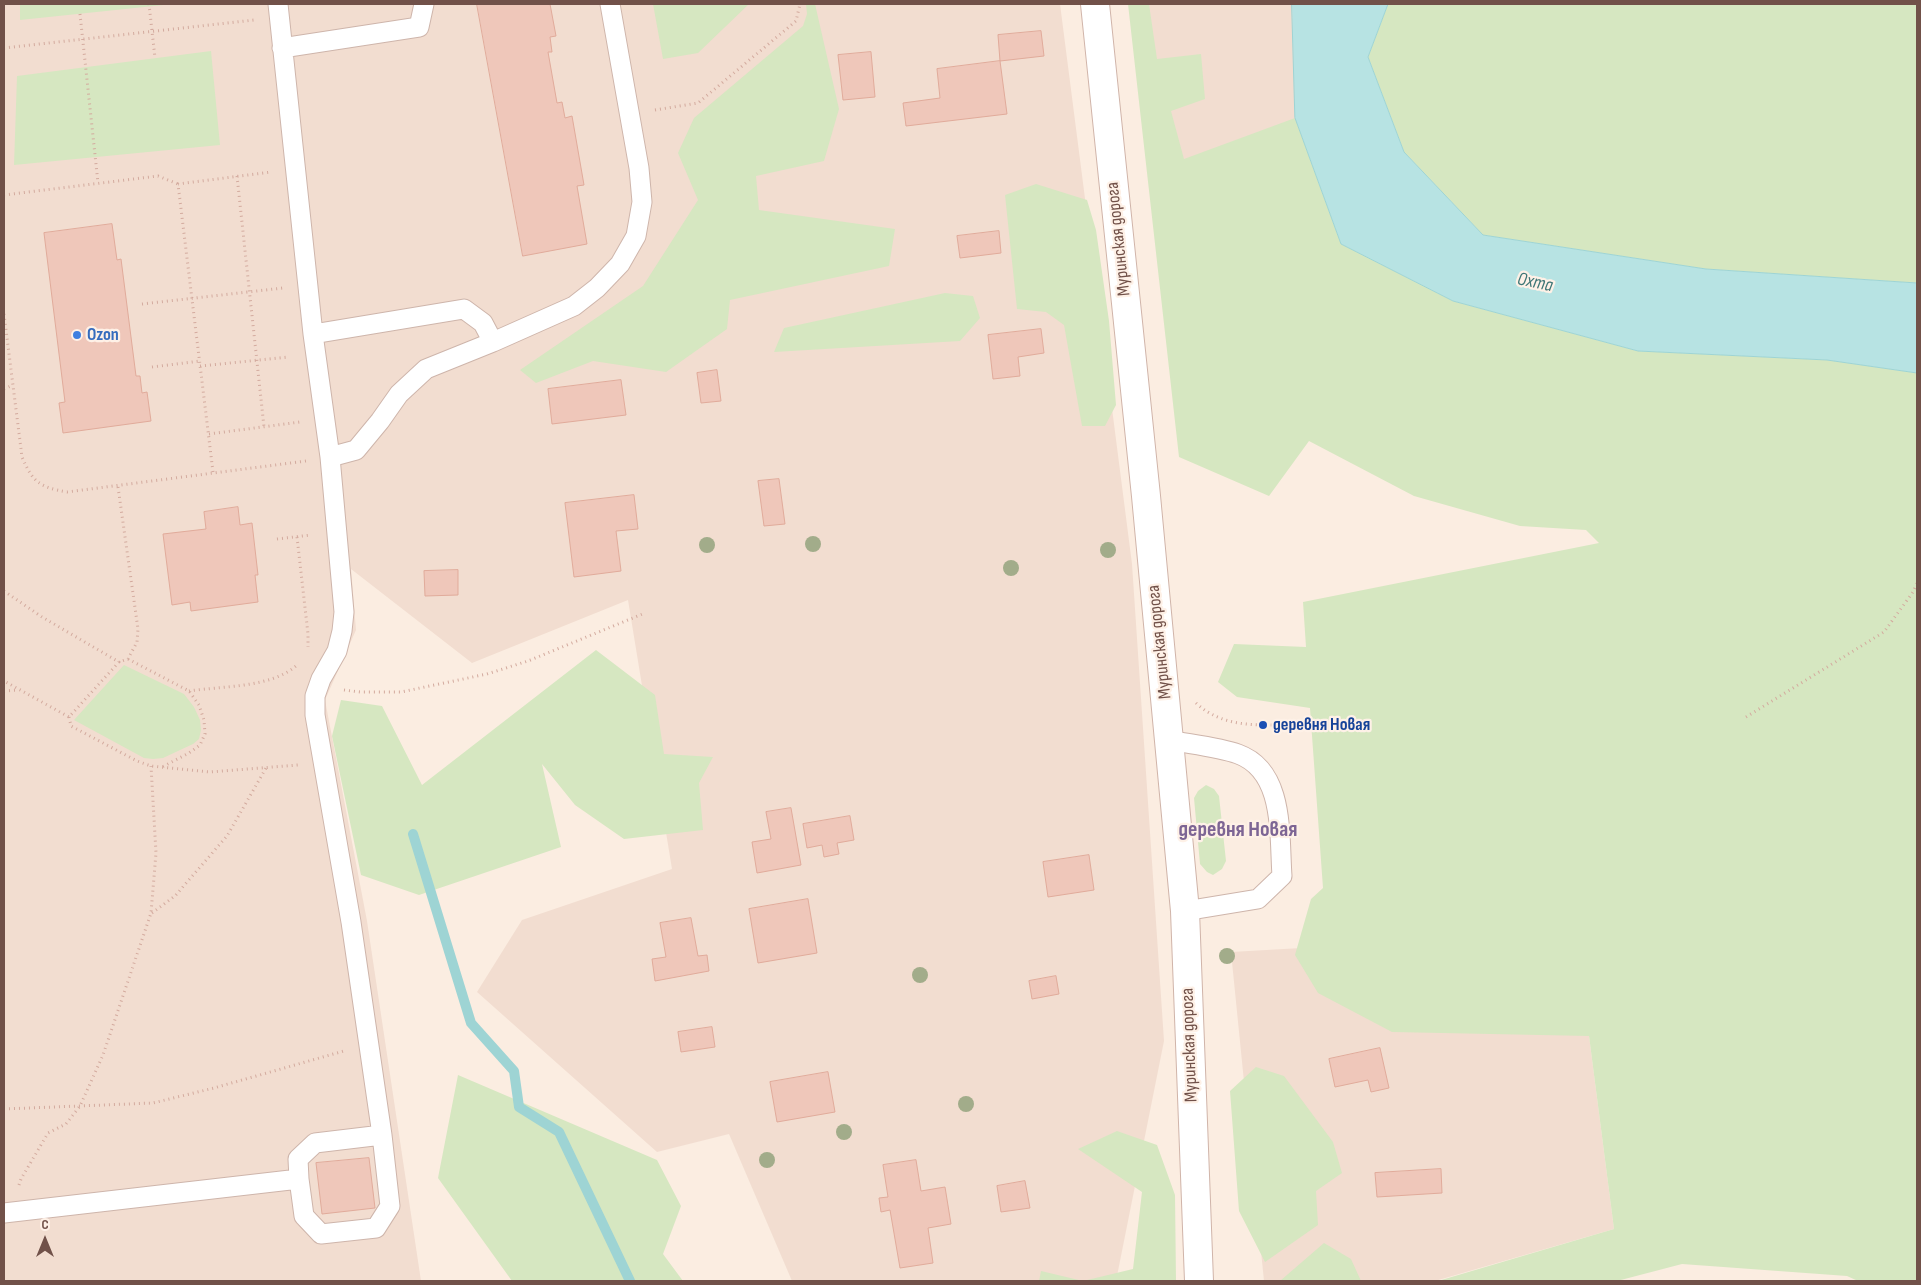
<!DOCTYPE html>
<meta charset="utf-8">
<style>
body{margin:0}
#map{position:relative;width:1921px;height:1285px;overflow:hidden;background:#fbede1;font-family:"Sofia Sans Condensed",sans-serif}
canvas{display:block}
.frame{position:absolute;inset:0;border:5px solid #715149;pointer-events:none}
.north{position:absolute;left:20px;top:1215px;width:50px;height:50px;-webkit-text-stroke:4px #fef1e7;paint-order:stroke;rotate:0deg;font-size:14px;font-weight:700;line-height:20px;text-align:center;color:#715149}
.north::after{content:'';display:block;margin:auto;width:18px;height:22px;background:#715149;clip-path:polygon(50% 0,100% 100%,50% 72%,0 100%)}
</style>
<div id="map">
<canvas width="1921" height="1285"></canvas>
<div class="frame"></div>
<div class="north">С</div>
</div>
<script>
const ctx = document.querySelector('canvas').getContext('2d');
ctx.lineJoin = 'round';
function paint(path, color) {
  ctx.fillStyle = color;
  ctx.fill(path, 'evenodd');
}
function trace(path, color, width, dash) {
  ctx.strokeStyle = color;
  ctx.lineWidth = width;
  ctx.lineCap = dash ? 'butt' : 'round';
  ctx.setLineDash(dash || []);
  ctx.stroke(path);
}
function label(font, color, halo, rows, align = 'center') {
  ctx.font = font + ' "Sofia Sans Condensed",sans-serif';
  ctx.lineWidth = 4.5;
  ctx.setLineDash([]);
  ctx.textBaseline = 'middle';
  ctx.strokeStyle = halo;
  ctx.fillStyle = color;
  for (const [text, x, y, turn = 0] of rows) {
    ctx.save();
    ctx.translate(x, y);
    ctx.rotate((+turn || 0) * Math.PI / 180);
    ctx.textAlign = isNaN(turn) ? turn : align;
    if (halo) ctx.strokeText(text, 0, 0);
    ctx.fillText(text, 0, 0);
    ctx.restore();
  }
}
paint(new Path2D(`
 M4 4H1060L1132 564 1164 1041 1116 1281H792L729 1134 657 1152 477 992 522 920 672 869 628 600 472 663 351 569 356 630 325 700 367 921 421 1281H4Z
 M1136 4H1292L1303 237 1174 346Z
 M1425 941 1589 1036 1614 1229 1435 1281H1264L1231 952Z`), '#f2ddd0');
paint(new Path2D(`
 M20 4H173L20 20Z
 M653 4H749L698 53 663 59Z
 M806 4H815L839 109 824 161 756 176 759 210 895 229 889 266 730 300 727 329 666 372 593 361 536 383 520 370 643 286 698 200 678 153 694 118 803 26 807 14Z
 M1128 4H1149L1157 59 1201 54 1205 99 1171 111 1184 159 1295 118 1341 244 1453 301 1638 351 1828 360 1917 373V1281H1858L1847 1276 1682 1264 1617 1281H1438L1614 1229 1589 1036 1392 1032 1318 993 1295 955 1311 899 1323 888 1310 708 1237 697 1218 682 1234 644 1306 647 1303 602 1599 543 1586 530 1520 526 1414 496 1309 441 1269 496 1179 457Z
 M1388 4H1917V283L1706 269 1483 235 1404 152 1368 57Z
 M211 51 220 145 14 165 17 76Z
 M1036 184 1087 200 1096 230 1109 321 1116 405 1105 426H1082L1064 325 1046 312 1017 309 1005 195Z
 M945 293 973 296 980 318 960 341 774 352 784 328Z
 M596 650 655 695 664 754 713 757 699 783 703 830 624 839 575 805 542 764 561 847 419 895 361 875 332 736 341 700 382 706 422 785Z
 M124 665 184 694 194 707 200 720 201 730 199 739 193 744 163 758 153 759 144 758 74 720Z
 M1206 785 1214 789 1219 796 1226 861 1222 869 1213 875 1207 872 1200 864 1194 798 1198 791Z
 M1256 1067 1284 1076 1333 1142 1342 1173 1316 1191 1318 1225 1265 1262 1239 1211 1230 1091Z
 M458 1075 657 1160 681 1206 663 1254 683 1281H512L438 1178Z
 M1117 1131 1157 1145 1175 1195 1176 1281H1039L1041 1271 1083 1281 1133 1269 1142 1192 1078 1149Z
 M1324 1243 1351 1259 1361 1281H1280Z`), '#d6e7c1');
const water = new Path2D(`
 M1292 4H1388L1368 57 1404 152 1483 235 1706 269 1917 283V373L1827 360 1638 351 1453 301 1341 244 1295 118Z`);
paint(water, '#b7e3e3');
trace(water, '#9ed4d4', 1);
trace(new Path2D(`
 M413 834 471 1023 514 1071 519 1107 559 1132 630 1281`), '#9ed4d4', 10);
const building = new Path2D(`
 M477 4H550L556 36 550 37 552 52H548L557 103 562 102 565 118 572 116 584 185 577 186 587 244 523 256Z
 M1041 31 1044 56 1000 61 998 35Z
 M871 52 875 97 843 100 838 55Z
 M1000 61 1007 114 906 126 903 103 940 98 937 69Z
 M112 224 117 260 121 259 136 376H140L142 393 147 392 151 421 63 433 59 403 65 402 44 233Z
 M999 231 1001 253 960 258 957 236Z
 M1041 329 1044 353 1018 357 1020 376 993 379 988 335Z
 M717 370 721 401 701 403 697 373Z
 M621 380 626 415 552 424 548 389Z
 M779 479 785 524 764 526 758 481Z
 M634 495 638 529 616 531 621 571 574 577 565 503Z
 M238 507 240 525 252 523 258 575H255L258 602 191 611 190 602 172 605 163 534 206 529 204 512Z
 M458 570V595L425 596 424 571Z
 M791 808 801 865 757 873 752 842 771 839 766 812Z
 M850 816 854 840 837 843 839 854 824 857 822 845 807 848 803 824Z
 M1089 855 1094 890 1048 897 1043 862Z
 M808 899 817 953 758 963 749 909Z
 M691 918 698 956 707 955 709 971 655 981 652 959 666 957 660 923Z
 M1056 976 1059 994 1032 999 1029 981Z
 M712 1027 715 1047 681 1052 678 1032Z
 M1380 1048 1389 1088 1371 1092 1368 1080 1335 1087 1329 1059Z
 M828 1072 835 1112 777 1122 770 1082Z
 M369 1158 375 1208 322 1214 316 1163Z
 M916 1160 921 1191 945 1187 951 1224 928 1228 933 1263 900 1268 890 1210 881 1212 879 1198 888 1197 883 1165Z
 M1441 1169 1442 1193 1377 1197 1375 1173Z
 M1025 1181 1030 1208 1001 1212 997 1186Z`);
paint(building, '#efc7ba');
trace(building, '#e1ab9b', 1);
const lane = new Path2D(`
 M278 4 313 334 330 457 344 612 342 631 337 651 321 679 315 696V715L351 922 382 1135 390 1206 376 1228 321 1234 304 1216 299 1179
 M282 48 419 27 424 4
 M313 334 464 309 483 323 493 342
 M330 457 356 450 380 421 399 394 426 369 493 342 574 306 597 288 620 264 636 236 642 202 639 168 610 4
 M1169 740C1189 744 1219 747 1238 754 1285 771 1279 835 1282 876L1258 899 1185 911
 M4 1213 299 1179 298 1159 315 1143 382 1135`);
const secondary = new Path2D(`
 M1095 4 1146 496 1185 911 1199 1281`);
trace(lane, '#ceb5ab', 21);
trace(secondary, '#d0b4a9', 30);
trace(new Path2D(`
 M149 4 155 58
 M80 14 98 183
 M4 48 254 20
 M655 110 698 103 796 21 800 4
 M237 176 264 427
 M4 195 158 176 178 184
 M142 304 283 288
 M4 314 22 457C33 483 40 487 67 492L306 461
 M200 366 289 357
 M152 367 200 361
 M4 389 13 385
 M209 434 300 422
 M213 472 178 184 271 172
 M118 487 138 629 137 642 128 659 119 662
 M297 537 308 634V647
 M277 539 311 535
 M4 591 42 617 119 662 69 717 4 681
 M128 659 189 691 199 705 204 720 205 734 200 745 189 753 162 767
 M344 690 360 692H401L487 674 528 661 645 613
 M4 691 18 690
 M189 691C222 686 270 688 296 666
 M1196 703C1223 728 1257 725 1291 725
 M69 717 71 726 137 761 151 766 210 772 298 765
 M1746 717 1884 632 1913 592 1917 583
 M152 913 175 896 227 836 266 768
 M4 1109 153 1103 214 1088 344 1051
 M19 1185 21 1179 48 1133 66 1124 80 1106 103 1055 151 913 156 853 151 766`), '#d3aa9e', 3, [1, 4]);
trace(lane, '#fff', 19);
trace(secondary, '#fff', 28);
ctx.fillStyle = '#a2ac8a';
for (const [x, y] of [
 [813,544],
 [707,545],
 [1108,550],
 [1011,568],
 [1227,956],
 [920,975],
 [966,1104],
 [844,1132],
 [767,1160]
]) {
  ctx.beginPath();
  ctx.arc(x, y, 8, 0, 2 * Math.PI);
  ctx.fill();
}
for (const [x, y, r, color] of [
 [77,335,5,"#3f7fe0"],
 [1263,725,5,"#1a4fb4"]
]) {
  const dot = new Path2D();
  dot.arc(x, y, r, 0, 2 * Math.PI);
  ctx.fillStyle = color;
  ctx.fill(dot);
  trace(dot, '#fef1e7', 2);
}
label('18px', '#715149', '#fef1e7', [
 ["Муринская дорога",1119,239,-96],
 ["Муринская дорога",1160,642,-96],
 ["Муринская дорога",1190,1045,-92]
]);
label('bold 18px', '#366cbe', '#fef1e7', [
 ["Ozon",87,335]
], 'left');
label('bold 18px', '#164399', '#fef1e7', [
 ["деревня Новая",1273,725]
], 'left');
label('italic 19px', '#3e7676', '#fef1e7', [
 ["Охта",1535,283,12]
]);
label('bold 22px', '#7d6594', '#fef1e7', [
 ["деревня Новая",1238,830]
]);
</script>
